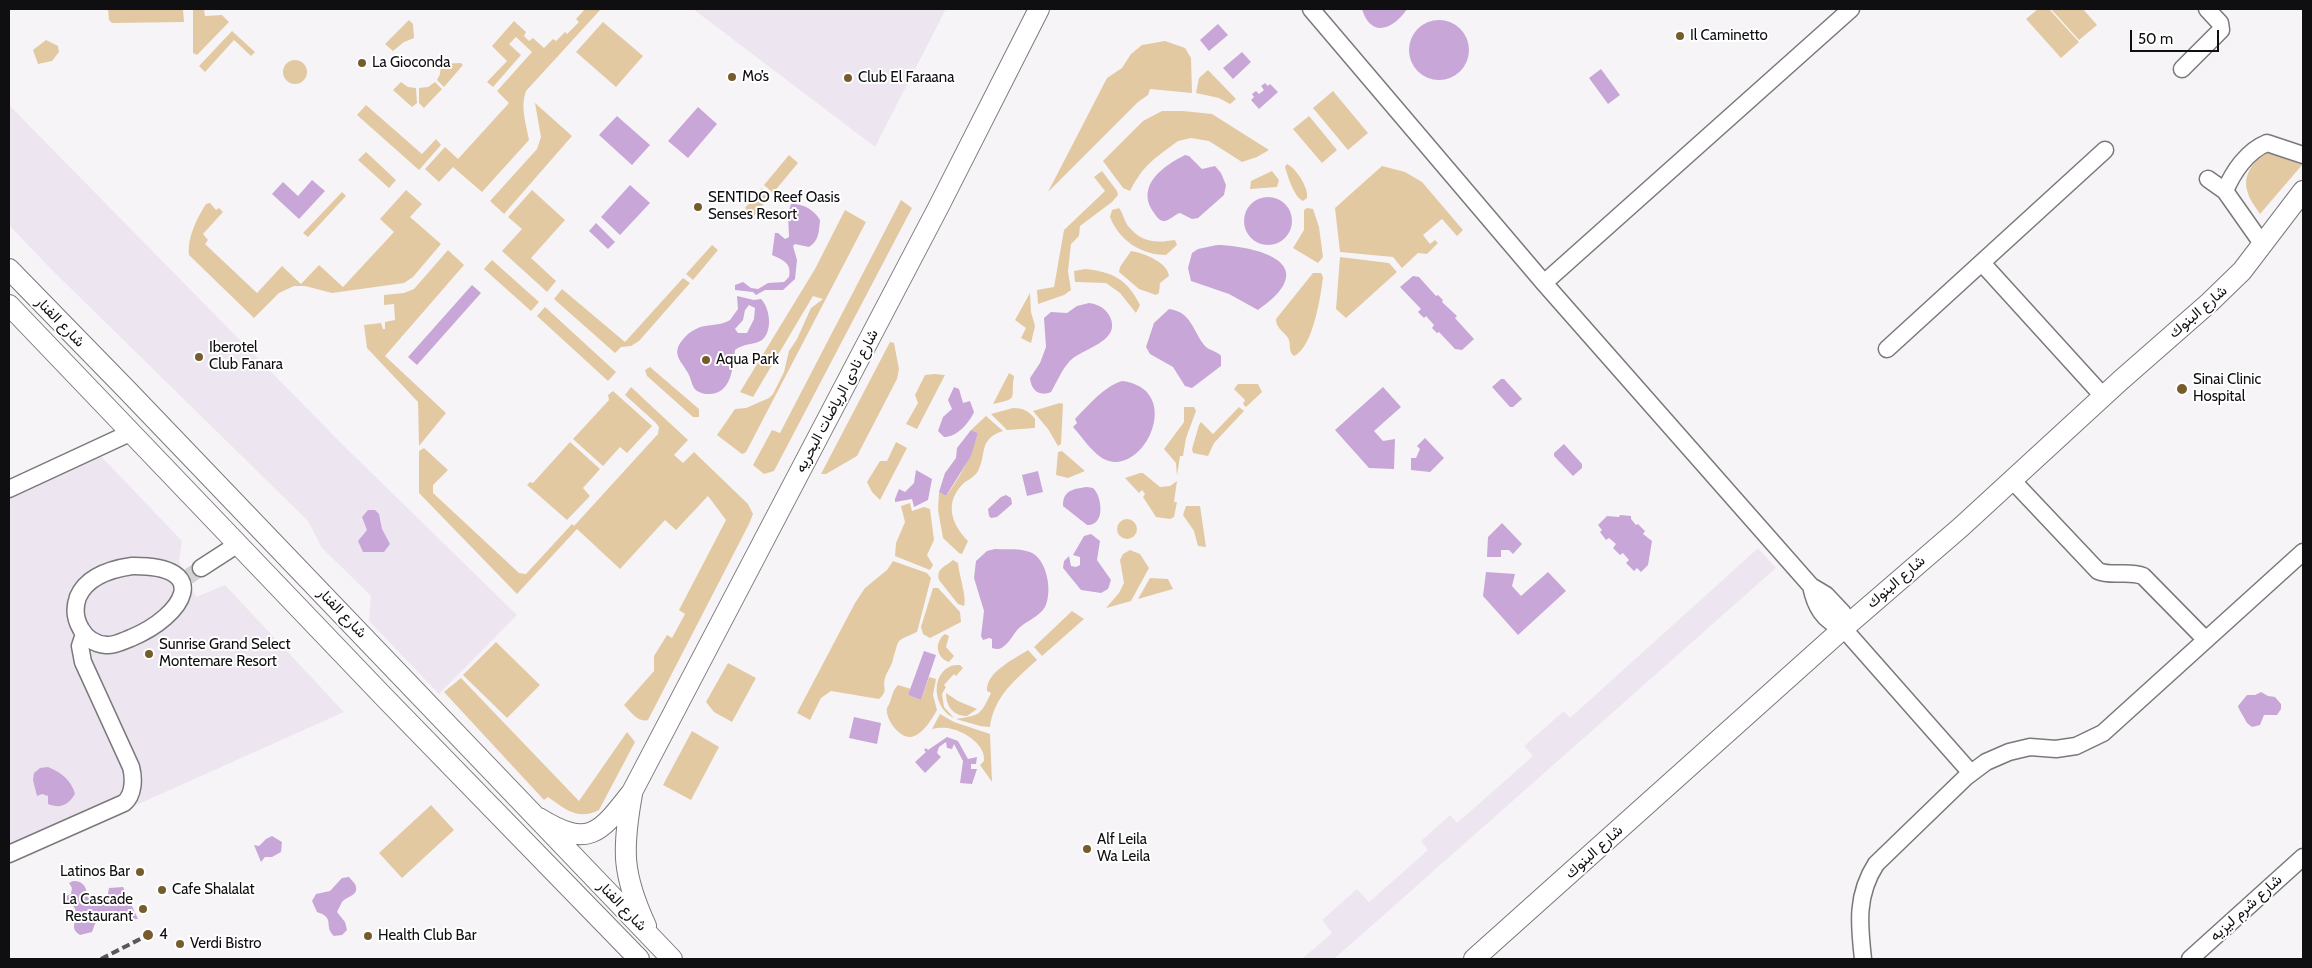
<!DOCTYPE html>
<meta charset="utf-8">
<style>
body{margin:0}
#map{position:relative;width:2312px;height:968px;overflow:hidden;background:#f7f4f8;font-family:Cabin,sans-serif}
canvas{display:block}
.frame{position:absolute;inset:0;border:10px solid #0f0e10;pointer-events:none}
.scale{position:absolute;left:2130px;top:30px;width:89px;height:22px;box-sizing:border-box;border:2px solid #0f0e10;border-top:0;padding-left:6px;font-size:15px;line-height:18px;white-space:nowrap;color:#0f0e10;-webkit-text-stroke:4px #fff;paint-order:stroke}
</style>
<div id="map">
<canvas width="2312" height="968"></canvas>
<div class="frame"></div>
<div class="scale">50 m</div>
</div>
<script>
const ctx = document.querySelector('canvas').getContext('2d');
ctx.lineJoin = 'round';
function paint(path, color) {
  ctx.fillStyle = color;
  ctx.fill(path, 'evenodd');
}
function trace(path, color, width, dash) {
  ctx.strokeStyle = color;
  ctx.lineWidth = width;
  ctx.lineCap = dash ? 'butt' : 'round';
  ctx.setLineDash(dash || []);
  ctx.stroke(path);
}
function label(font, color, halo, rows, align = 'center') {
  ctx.font = font + ' Cabin,Vazirmatn,sans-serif';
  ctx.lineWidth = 4;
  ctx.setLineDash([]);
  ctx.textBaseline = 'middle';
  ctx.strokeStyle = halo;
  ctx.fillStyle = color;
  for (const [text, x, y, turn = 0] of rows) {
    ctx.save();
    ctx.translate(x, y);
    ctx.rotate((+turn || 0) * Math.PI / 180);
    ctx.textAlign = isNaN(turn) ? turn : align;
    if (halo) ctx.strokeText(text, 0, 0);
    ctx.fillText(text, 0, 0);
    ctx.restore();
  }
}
paint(new Path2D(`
 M693 9H946L875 147Z
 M9 105 344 446 517 615 439 694 369 621 371 596 322 548 308 521 51 269 9 225Z
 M97 452 182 541 179 561 196 597 225 585 344 712 9 862V494Z
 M1758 548 1776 568 1334 959H1302L1332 933 1322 920 1357 889 1369 902 1428 850 1421 841 1450 815 1457 823 1533 756 1524 746 1564 711 1570 718Z`), '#ede6f0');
paint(new Path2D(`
 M108 9H183L184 22 112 23 109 20Z
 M193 9H204L205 16 222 15 229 22 197 55 193 53Z
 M585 9H601L526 91C520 107 526 123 529 140L482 192 453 167 439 182 425 169 445 147 458 159 509 103 497 91 532 52 516 37 509 44 521 55 493 87 487 82 507 61 492 46 514 21 526 32 524 36 529 41 533 38 544 48 553 39 556 41 565 32 567 34 579 22 576 19Z
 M2038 9H2049L2079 42 2061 58 2026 19Z
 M2051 9H2083L2097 25 2079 40Z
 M409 20 413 24 414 38 404 42 393 51 385 44Z
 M603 22 643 56 616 87 576 52Z
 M232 31 255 52 251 56 234 40 205 72 199 66Z
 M46 40 58 46 59 52 52 61 38 64 33 50Z
 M1165 41 1185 48 1191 58 1192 93 1150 89 1148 95 1138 102 1048 192 1107 78 1122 68 1131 54 1142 45Z
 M283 72a12 12 0 1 1 24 0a12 12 0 1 1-24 0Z
 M461 63 463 65 444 87 437 80 440 74 441 64Z
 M1208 70 1236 99 1230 104 1219 98 1196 93 1199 78Z
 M401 82 408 87 416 88 417 103 412 107 393 90Z
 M435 82 442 89 424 108 419 103V88L428 87Z
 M1333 91 1368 133 1348 150 1313 108Z
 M535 103 572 136 504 214 490 201 537 149 541 137Z
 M366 105 422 154 436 139 441 145 419 170 357 115Z
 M1162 111H1183L1212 114 1269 150 1257 157 1242 162 1209 141 1191 138 1178 141C1154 159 1144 164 1130 191L1123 188 1103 161 1143 121Z
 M1309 116 1337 150 1322 163 1293 129Z
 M366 152 396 180 389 188 358 160Z
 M2270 152 2302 165 2260 214C2256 207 2250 201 2248 193 2241 175 2255 158 2270 152Z
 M789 155 798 163 773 193 764 185Z
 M1287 164C1296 168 1309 188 1307 198L1303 201C1294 197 1288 177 1285 167Z
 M1382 166 1405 172 1422 182 1463 230 1457 236 1442 219 1423 235 1430 244 1435 240 1438 243 1427 254 1418 253 1402 268 1393 257 1340 252 1335 208Z
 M1102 171 1117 191 1118 195 1112 202 1080 226 1079 236 1071 244 1068 271 1071 290 1064 295 1038 304 1037 290 1054 287 1064 230 1105 191 1094 177Z
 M1272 171 1279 180 1277 187 1250 189 1251 181Z
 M762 188 770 196 754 216 745 208Z
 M406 190 422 204 410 217 441 244 413 277 404 283 332 293 305 286H294L279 293 254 318 189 255C187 238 197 218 206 204L210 203 216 210 219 208 223 212 203 234 208 240 205 244 257 293 282 266 301 284 319 265 343 287 394 232 380 219Z
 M532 190 565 220 531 258 556 281 547 292 502 251 522 229 508 217Z
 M342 192 346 196 308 237 303 233Z
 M901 200 912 208 774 471 764 474 753 465 772 430 780 433Z
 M1119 208C1123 213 1124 220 1128 226 1142 243 1156 243 1175 240L1177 245 1166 255C1141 255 1119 240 1110 217L1112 210Z
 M1307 208 1313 209 1319 227 1323 257 1318 263 1293 248 1304 230V210Z
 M845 210 866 222 746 452 742 454 717 435 735 409 746 408 769 398 773 394 784 372 789 351 797 339 811 308 823 299 813 296 753 397 740 392 815 269Z
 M712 245 718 250 693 280 686 274Z
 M448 250 464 265 385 356 446 413 419 446 418 402 367 348 364 325 381 323 383 329H385V322L395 320 394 304 384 305V295L404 293 414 289Z
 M1131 251C1143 253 1168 262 1169 276L1160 283 1159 293 1156 295 1139 289 1119 272 1120 267Z
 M1340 257 1389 263 1397 272 1346 318 1336 309Z
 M492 260 539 302 531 311 484 269Z
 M1085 269C1113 272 1127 279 1140 305L1136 313 1120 293 1106 283 1075 282 1074 271Z
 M1313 273H1321L1323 277C1321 295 1313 348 1294 356 1288 351 1291 347 1289 340 1286 332 1276 330 1276 319Z
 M683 278 690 283 639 341 631 346 621 347 615 353 554 299 562 289 625 342Z
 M1030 293 1031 312 1035 326 1031 343 1021 338 1026 328 1015 320Z
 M545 307 616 372 608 381 537 316Z
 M890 342 894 343 899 369 897 379 857 456 826 474H821Z
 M650 367 699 409V417H693L647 376 645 370Z
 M1009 373 1014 376C1010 400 1020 398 993 404Z
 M934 374 945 375 917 429 906 424 918 403 915 395 925 375Z
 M1238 384H1258L1262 392 1246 407 1243 404 1245 400 1234 389Z
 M631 387 688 440 674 455 683 463 694 452 748 504 753 514 749 524 648 720C638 723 631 712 624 705L654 671V656L667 635 672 638 685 614 679 610 726 520 708 496 676 530 665 520 620 569 577 529 517 594 419 493V451L424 448 448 470 433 485V493L519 573 526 574 572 524 574 526 658 434 659 427 655 422 625 395Z
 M613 391 652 426 627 453 620 447 603 466 573 439 609 400 608 395Z
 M1060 403 1063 404 1061 444 1058 446 1048 429 1033 411Z
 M1184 407H1194L1196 411 1186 438 1183 456H1180L1177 476 1176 463 1164 449 1184 422Z
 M1239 407 1244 411 1214 443 1208 456 1193 453 1192 449 1199 425 1201 422 1213 434Z
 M1013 408C1023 408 1029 411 1035 419V428L1007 430 991 414Z
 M986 416 1003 431C978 439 987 454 978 471 974 478 966 480 961 486 944 505 953 526 968 541L962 554 959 553 943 538 938 510 939 492 946 496C961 476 971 457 978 433L971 430Z
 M570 442 600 469 583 488 590 496 567 520 527 485 530 482 533 483Z
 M896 442 907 448 880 500 872 492 867 482 880 461H887Z
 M1062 451 1085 471 1068 478 1056 475 1058 452Z
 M1140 473H1143L1160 487 1170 486 1177 481 1174 502H1177L1174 517 1170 519 1156 517 1143 497 1145 494 1142 490 1139 493 1125 478Z
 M910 503 912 511 924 507 930 509 934 540 927 555 933 565 930 570 895 556 896 543 905 522 901 506Z
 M1186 506H1200L1206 547 1198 546 1194 531 1183 515Z
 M1117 529a10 10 0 1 1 20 0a10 10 0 1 1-20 0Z
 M1130 550 1140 554 1149 568 1131 601 1106 608 1119 593 1124 583 1120 560 1123 554Z
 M953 560 958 563C959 575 967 597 964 606L958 604 939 580C936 568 945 567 953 560Z
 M893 561 927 573 931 578 917 632C894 642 900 638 893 659 892 666 887 671 885 678 882 687 889 691 879 699L831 691 821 698 810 720 797 713 855 603 865 588 887 570Z
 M1150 578 1168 579 1173 589 1138 599Z
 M933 588H938L960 612 961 622 930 638 923 634 921 627Z
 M1072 611 1084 619 1042 656 1034 647Z
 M945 634 949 636 946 647 954 656 949 662C936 658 934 642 945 634Z
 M496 642 540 685 507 718 463 675Z
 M1028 650 1037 660C1016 679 994 696 990 727L980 726 956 719C980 715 980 716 991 693L987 691C986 672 1013 660 1028 650Z
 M728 663 756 678 732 722 714 712 706 702Z
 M960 665 963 668 956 676 954 674 944 685 946 687 942 694 944 707 954 718C934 709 930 677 949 667 952 665 957 665 960 665Z
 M929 677 936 679 933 695 937 710C932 719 922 736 910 737 898 737 885 718 887 708 892 701 891 692 898 685L911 689 908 695 921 700Z
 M461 678 579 801 627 732 635 742 599 810C578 821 565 809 548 797L544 800 444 692Z
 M946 693 958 701 977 709 967 716C953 716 946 706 946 693Z
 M940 714 954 722 990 734 992 782 980 765 984 761C986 745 965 732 952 729 945 727 938 728 932 729Z
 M692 731 719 747 691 800 663 785Z
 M431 805 454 830 402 878 379 853Z`), '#e2c9a2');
paint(new Path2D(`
 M1362 9H1407C1394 29 1371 39 1362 9Z
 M1409 50a30 30 0 1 1 60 0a30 30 0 1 1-60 0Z
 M1218 24 1228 35 1209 51 1200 40Z
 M1242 52 1251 62 1233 79 1223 68Z
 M1601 69 1620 95 1608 104 1589 78Z
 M1265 83 1268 86 1270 84 1278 92 1259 109 1251 100 1254 97 1252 94 1256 91 1259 94 1264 90 1261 86Z
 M698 107 717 124 688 158 668 141Z
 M617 116 650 145 632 165 599 135Z
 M1185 155 1189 156 1202 169 1215 166 1221 173 1226 185 1224 195 1198 218 1192 219 1180 213C1175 214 1168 222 1163 221 1158 220 1155 214 1152 210 1137 185 1163 166 1185 155Z
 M312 180 325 191 299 219 272 194 283 182 298 196Z
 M630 185 650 203 620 235 601 217Z
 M1244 221a24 24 0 1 1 48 0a24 24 0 1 1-48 0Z
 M791 204C802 203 815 210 820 220 819 231 819 241 809 247L795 244 793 246 797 260 795 279 783 290H765L756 295 753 292 735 290V285L743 282 751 288 758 289 768 283 784 282 789 277C792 263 783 260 772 255L775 233H778L785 239 789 237 788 213Z
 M596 223 615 242 608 249 589 231Z
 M1217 245C1237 245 1302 254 1283 286 1277 296 1267 303 1258 310L1229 294 1191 281 1188 268 1192 253 1198 249Z
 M1413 276 1419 277 1436 296 1438 295 1443 300 1442 302 1457 316 1455 318 1474 339 1462 350 1455 349 1439 332 1437 333 1432 328 1434 325 1426 316 1424 318 1418 312 1421 309 1400 287Z
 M472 285 481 293 417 365 408 357Z
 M737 296 754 300 761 299C770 308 773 331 762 340 755 345 744 343 735 350 733 366 732 395 708 394 703 394 697 392 694 388 691 383 691 378 688 373 680 359 670 353 685 337 702 320 715 329 730 320L738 309ZM749 305 755 308 754 319 747 333H738L735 329 743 320 745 310Z
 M1089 303C1097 304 1104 307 1109 315 1124 342 1081 348 1069 362 1061 371 1057 382 1051 392 1039 397 1031 390 1030 378L1040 363 1046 347 1044 318 1051 312 1067 313 1077 306Z
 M1169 309C1192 312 1193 332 1205 346 1210 351 1217 351 1221 356V366L1192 388 1185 386 1173 367 1150 354 1146 347 1154 323Z
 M1501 379H1504L1522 399 1513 407H1510L1492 387Z
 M1122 381C1187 389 1142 482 1102 458 1091 451 1082 437 1073 427L1077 423 1075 419C1089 405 1103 387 1122 381Z
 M954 387 959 389 963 403 970 401 974 412C970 422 956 438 944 437L938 431 943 417 952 409 948 400Z
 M1383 387 1401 407 1374 431 1383 441 1395 439 1394 469 1369 468 1335 430Z
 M971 430 978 433 971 456 946 496 939 492 945 473 956 458 957 448Z
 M1425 438 1444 458 1430 472 1411 470V458H1416L1420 449 1417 446Z
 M1564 444 1582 464V468L1573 476 1554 456V453Z
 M916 470 932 479 928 500 914 507 912 499 895 502V499L899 489 905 492 914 483Z
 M1038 471 1043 492 1027 496 1022 475Z
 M1087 487 1093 488C1102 496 1106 526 1087 525L1063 506C1063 490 1073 489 1087 487Z
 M1006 495 1011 498 1012 504 997 517 991 518 989 516 988 509 1001 497Z
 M368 510H375L379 514 382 529 390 544 384 552H363L358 541 367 530 362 517Z
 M1620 515 1631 516V519L1636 525 1638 524 1645 531 1643 534 1652 541 1648 565 1641 572 1637 568 1634 571 1626 563 1629 560 1623 553 1620 555 1613 548 1616 544 1609 538 1606 540 1600 532 1602 530 1598 525 1607 516 1619 517Z
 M1502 523 1522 544 1513 554 1509 550H1501V557H1487L1488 537Z
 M1091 534 1100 541 1097 560 1111 580 1108 589 1101 593 1081 590 1063 568 1064 561 1069 556 1071 566 1076 567 1080 565V557L1073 555 1084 536Z
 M995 549C1006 550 1019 548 1030 552 1047 558 1053 592 1045 607 1039 617 1026 621 1018 629 1013 635 1009 643 1003 647 999 650 996 649 992 648V639L989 638 983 640 981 636 984 611 974 578 976 561 987 551Z
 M1486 572 1515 574 1512 586 1521 596 1548 572 1566 591 1518 635 1483 596Z
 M924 651 936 655 921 700 908 695Z
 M2261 692 2268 696 2275 697 2281 704V709L2277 715H2264L2260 725 2252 727 2247 723C2244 717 2239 710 2238 706L2247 695H2255Z
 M854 717 881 723 877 744 849 738Z
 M947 737 958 741 968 759 977 757 976 764H971V769H977L972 784 960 783 963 761 954 744 952 749 947 748 946 742 939 747 937 753 941 757 925 773 915 762 926 752 924 750 926 748 928 750Z
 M48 767C62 773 71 780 75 794 68 805 61 809 48 804V796L42 794 37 796 33 780 34 773 40 768Z
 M272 836 282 842 281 852 272 857H265L261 862 254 845 259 846 266 839Z
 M349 877 355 884C360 896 348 895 342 902L337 912 345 922 347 930 342 935 334 936C323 926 336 918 317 912L312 901 316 894 330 891 342 878Z
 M73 881C84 881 86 887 88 897L97 904 107 899 109 888 123 887 138 919H132L117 923 106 915C95 917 96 923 92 932L80 935C67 927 80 919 75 909 73 904 67 902 64 897L71 894 72 888 69 883Z`), '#c8a6d7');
trace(new Path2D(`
 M188 577 201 568`), '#d4d2d5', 16, [16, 8]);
const minor = new Path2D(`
 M1311 9 1544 283 1811 586 1826 595 1843 613V628
 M2182 69 2221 30 2220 23 2207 9
 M2208 179 2225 191C2233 172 2247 151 2267 143L2303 155
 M2225 191 2263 245
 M1982 263 2103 396
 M1544 283 1851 9
 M1887 349 2105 150
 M2012 480 2098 571C2112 577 2128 570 2143 576L2206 640
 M9 489 132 432
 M132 566C214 565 184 616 131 638 123 641 114 646 106 645 95 644 86 638 81 629 75 619 74 608 78 597 87 576 111 569 132 566Z
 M201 568 238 544
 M1811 586C1815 606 1823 621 1843 628L1971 773
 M9 854 124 803C134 795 134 778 131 767L83 662 80 646 84 634
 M1863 959C1859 924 1856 895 1876 864L1966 777 1986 762 2009 752 2030 747 2056 749 2076 746 2103 733 2303 552
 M2190 959 2303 857`);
const major = new Path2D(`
 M9 269 127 390 672 959
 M9 305 384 697 639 959
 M632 794C622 850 622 874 646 926
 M539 818C589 849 600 833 632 792L939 206 1039 9
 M1474 959 1837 634 1961 527 2121 380 2210 302 2242 271 2303 191`);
trace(minor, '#7b787c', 19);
trace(major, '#7b787c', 22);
trace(minor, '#fff', 16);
trace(major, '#fff', 20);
trace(new Path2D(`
 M101 959 148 935`), '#585759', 4, [8, 4]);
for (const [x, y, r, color] of [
 [1680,36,5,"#765b2d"],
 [362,63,5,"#765b2d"],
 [732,77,5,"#765b2d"],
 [848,78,5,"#765b2d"],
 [698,207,5,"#765b2d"],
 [199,357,5,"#765b2d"],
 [706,360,5,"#765b2d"],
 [2182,389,6,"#765b2d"],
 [149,654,5,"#765b2d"],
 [1087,849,5,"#765b2d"],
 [140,872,5,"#765b2d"],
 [162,890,5,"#765b2d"],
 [143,909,5,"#765b2d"],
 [148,935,6,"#765b2d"],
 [368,936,5,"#765b2d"],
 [180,944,5,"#765b2d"]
]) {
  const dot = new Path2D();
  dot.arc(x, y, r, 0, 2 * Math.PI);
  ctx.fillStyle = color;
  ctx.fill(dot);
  trace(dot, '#fff', 2);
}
label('15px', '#0f0e10', '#fff', [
 ["Il Caminetto",1690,36],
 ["La Gioconda",372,63],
 ["Mo’s",742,77],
 ["Club El Faraana",858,78],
 ["SENTIDO Reef Oasis",708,198],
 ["Senses Resort",708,215],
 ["Iberotel",209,348],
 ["Club Fanara",209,365],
 ["Aqua Park",716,360],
 ["Sinai Clinic",2193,380],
 ["Hospital",2193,397],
 ["Sunrise Grand Select",159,645],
 ["Montemare Resort",159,662],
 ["Alf Leila",1097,840],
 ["Wa Leila",1097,857],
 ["Latinos Bar",130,872,"right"],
 ["Cafe Shalalat",172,890],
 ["La Cascade",133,900,"right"],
 ["Restaurant",133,917,"right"],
 ["4",159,935],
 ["Health Club Bar",378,936],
 ["Verdi Bistro",190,944]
], 'left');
label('15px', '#0f0e10', '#fff', [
 ["شارع البنوك",2198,312,-41],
 ["شارع الفنار",60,322,46],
 ["شارع نادى الرياضات البحريه",837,401,-62],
 ["شارع البنوك",1896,582,-41],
 ["شارع الفنار",342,613,46],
 ["شارع البنوك",1594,852,-42],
 ["شارع الفنار",622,906,46],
 ["شارع شرم ليزيه",2246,908,-42]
]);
</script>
